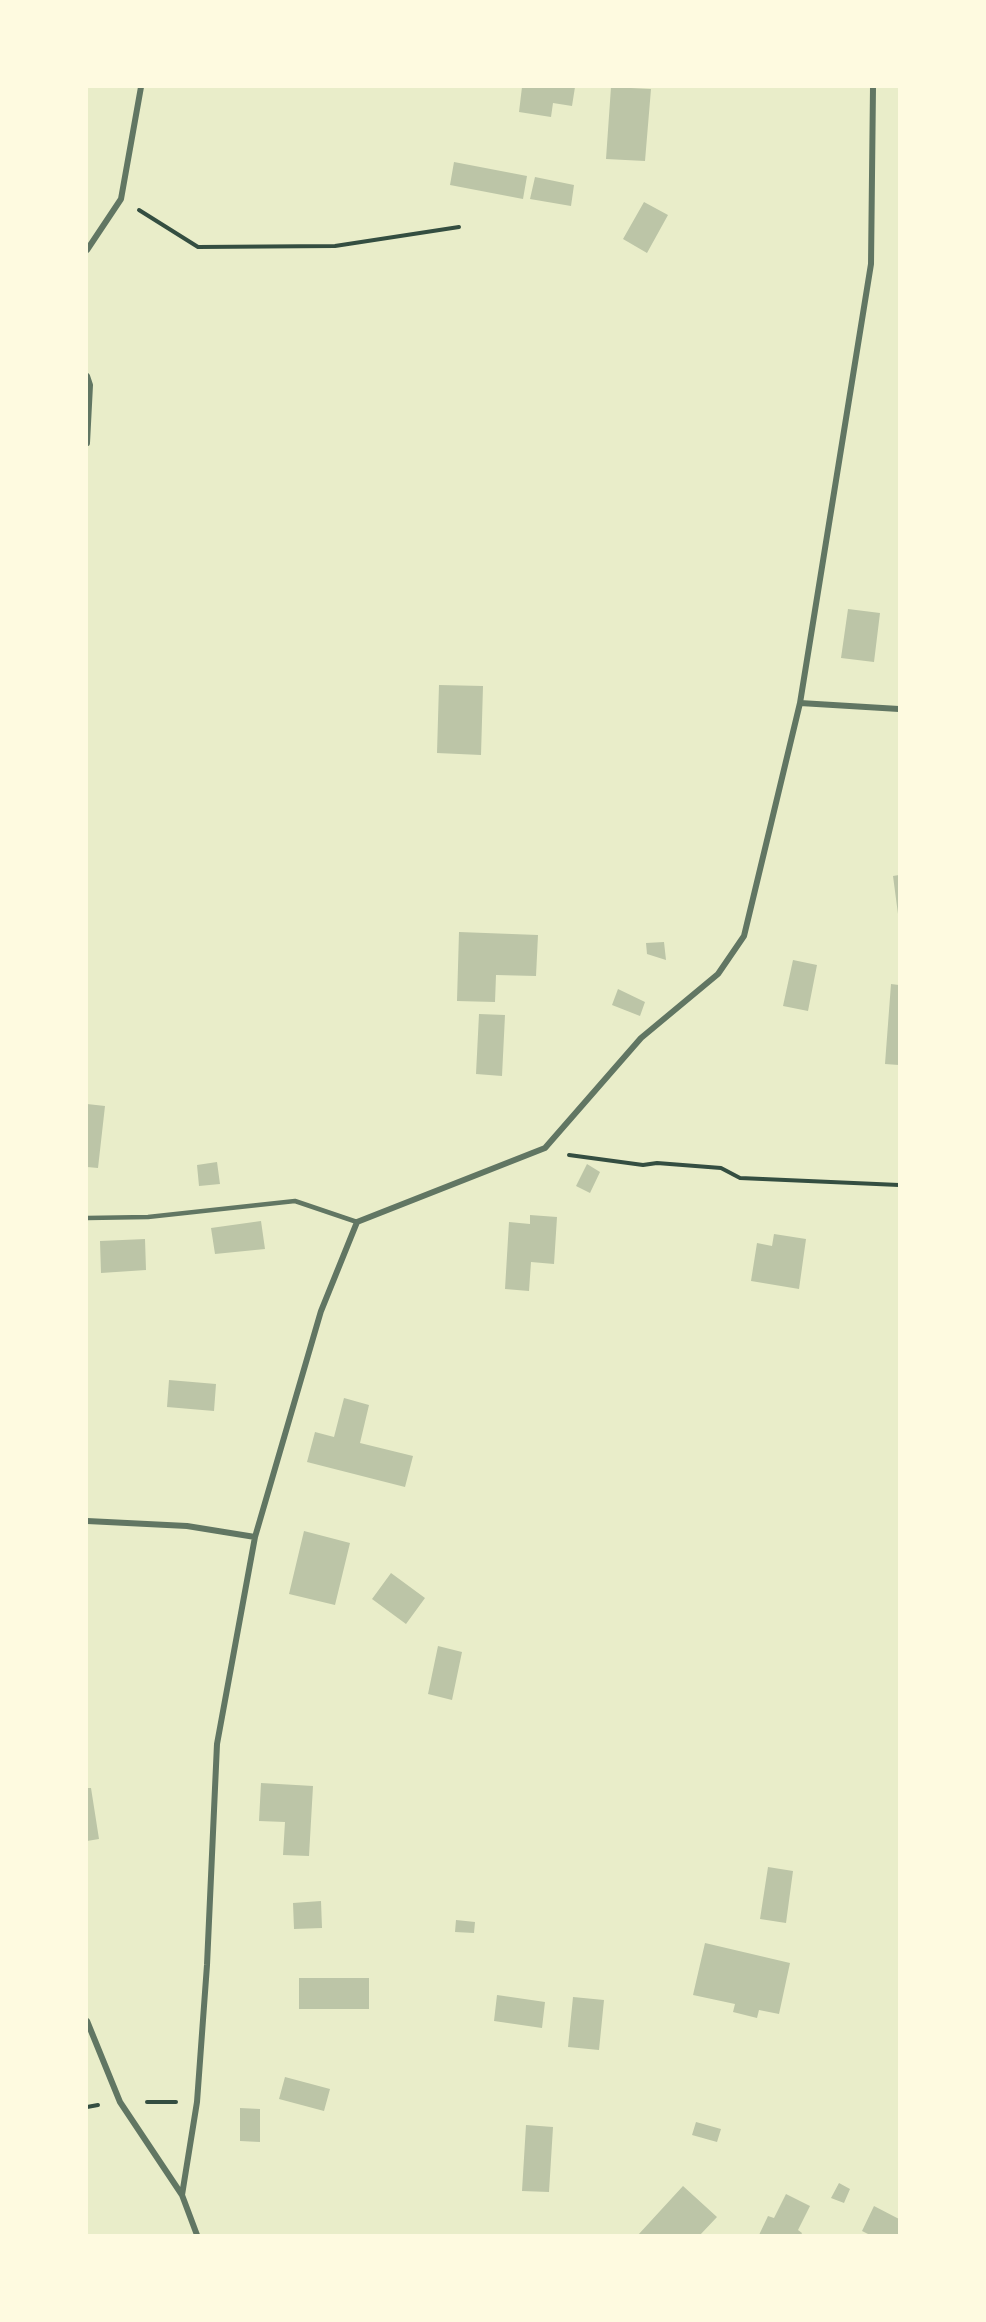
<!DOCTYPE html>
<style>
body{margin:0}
#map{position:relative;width:986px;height:2322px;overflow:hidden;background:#e9edc9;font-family:"Public Sans",sans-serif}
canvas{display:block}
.frame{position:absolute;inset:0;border:88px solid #fefae0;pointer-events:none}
</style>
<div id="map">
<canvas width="986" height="2322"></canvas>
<div class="frame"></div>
</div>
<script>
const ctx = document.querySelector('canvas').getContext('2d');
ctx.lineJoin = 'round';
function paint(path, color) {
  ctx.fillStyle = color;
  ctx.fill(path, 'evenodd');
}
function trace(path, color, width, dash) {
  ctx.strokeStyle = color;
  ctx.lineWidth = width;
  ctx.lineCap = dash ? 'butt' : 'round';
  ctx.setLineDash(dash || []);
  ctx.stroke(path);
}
paint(new Path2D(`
 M522 87H575L572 106 553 103 551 117 519 112Z
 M611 87 651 89 645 161 606 159Z
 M454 162 527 176 523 199 450 185Z
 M535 177 574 185 571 206 530 199Z
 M644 202 668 215 647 253 623 239Z
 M848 609 880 613 874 662 841 658Z
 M439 685 483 686 481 755 437 753Z
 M899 875V914H898L893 876Z
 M459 932 538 935 536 976 496 975 495 1002 457 1001Z
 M664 942 666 960 647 954 646 943Z
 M793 960 817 965 808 1011 783 1006Z
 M891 984 899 985V1065L885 1064Z
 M618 989 645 1002 640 1016 612 1005Z
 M479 1014 505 1015 502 1076 476 1074Z
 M87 1104 105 1106 98 1168 87 1167Z
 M217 1162 220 1184 199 1186 197 1165Z
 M587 1164 600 1172 590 1193 576 1186Z
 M530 1215 557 1217 554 1264 531 1262 529 1291 505 1289 509 1222 530 1224Z
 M261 1221 265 1249 215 1254 211 1228Z
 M774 1234 806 1239 799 1289 751 1281 757 1243 772 1246Z
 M145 1239 146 1270 101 1273 100 1241Z
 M169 1380 216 1384 214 1411 167 1407Z
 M344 1398 369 1405 360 1443 413 1456 405 1487 307 1462 315 1432 334 1437Z
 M304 1531 350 1543 335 1605 289 1594Z
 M391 1573 425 1598 406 1624 372 1599Z
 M438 1646 462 1652 452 1700 428 1694Z
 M261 1783 313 1786 309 1856 283 1855 285 1822 259 1821Z
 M87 1788H91L99 1839 87 1841Z
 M768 1867 793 1871 786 1923 760 1919Z
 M321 1901 322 1928 294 1929 293 1903Z
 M456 1920 475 1922 474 1933 455 1932Z
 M705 1943 790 1963 779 2014 759 2010 757 2018 733 2012 735 2004 693 1995Z
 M299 1978H369V2009H299Z
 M497 1995 545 2002 542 2028 494 2021Z
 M573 1997 604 2000 599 2050 568 2047Z
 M285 2077 330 2089 324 2111 279 2099Z
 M240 2108 260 2109V2142L240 2141Z
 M696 2122 721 2129 717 2142 692 2135Z
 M526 2125 553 2127 549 2192 522 2191Z
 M839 2183 850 2189 844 2203 831 2198Z
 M683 2186 717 2217 700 2235H638Z
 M786 2194 810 2206 798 2230 802 2233 801 2235H759L768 2216 774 2218Z
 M874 2206 899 2219V2235H870L862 2231Z`), '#bcc5a7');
trace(new Path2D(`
 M139 210 198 247 335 246 459 227
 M569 1155 643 1165 657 1163 721 1168 740 1178 899 1185
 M147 2102H176
 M87 2107 98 2105`), '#344e41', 4);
trace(new Path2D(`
 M87 1218 148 1217 295 1201 357 1222`), '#617663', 4.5);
trace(new Path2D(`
 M87 250 121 199 141 87
 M87 376 90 385 87 443
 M800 703 899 709
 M87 1521 187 1526 255 1537
 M87 2021 120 2102 182 2195
 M197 2235 182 2195 197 2102 207 1965 217 1744 255 1537 321 1311 357 1222 545 1148 641 1038 718 974 744 936 800 703 871 264 873 87`), '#617663', 6);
</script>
